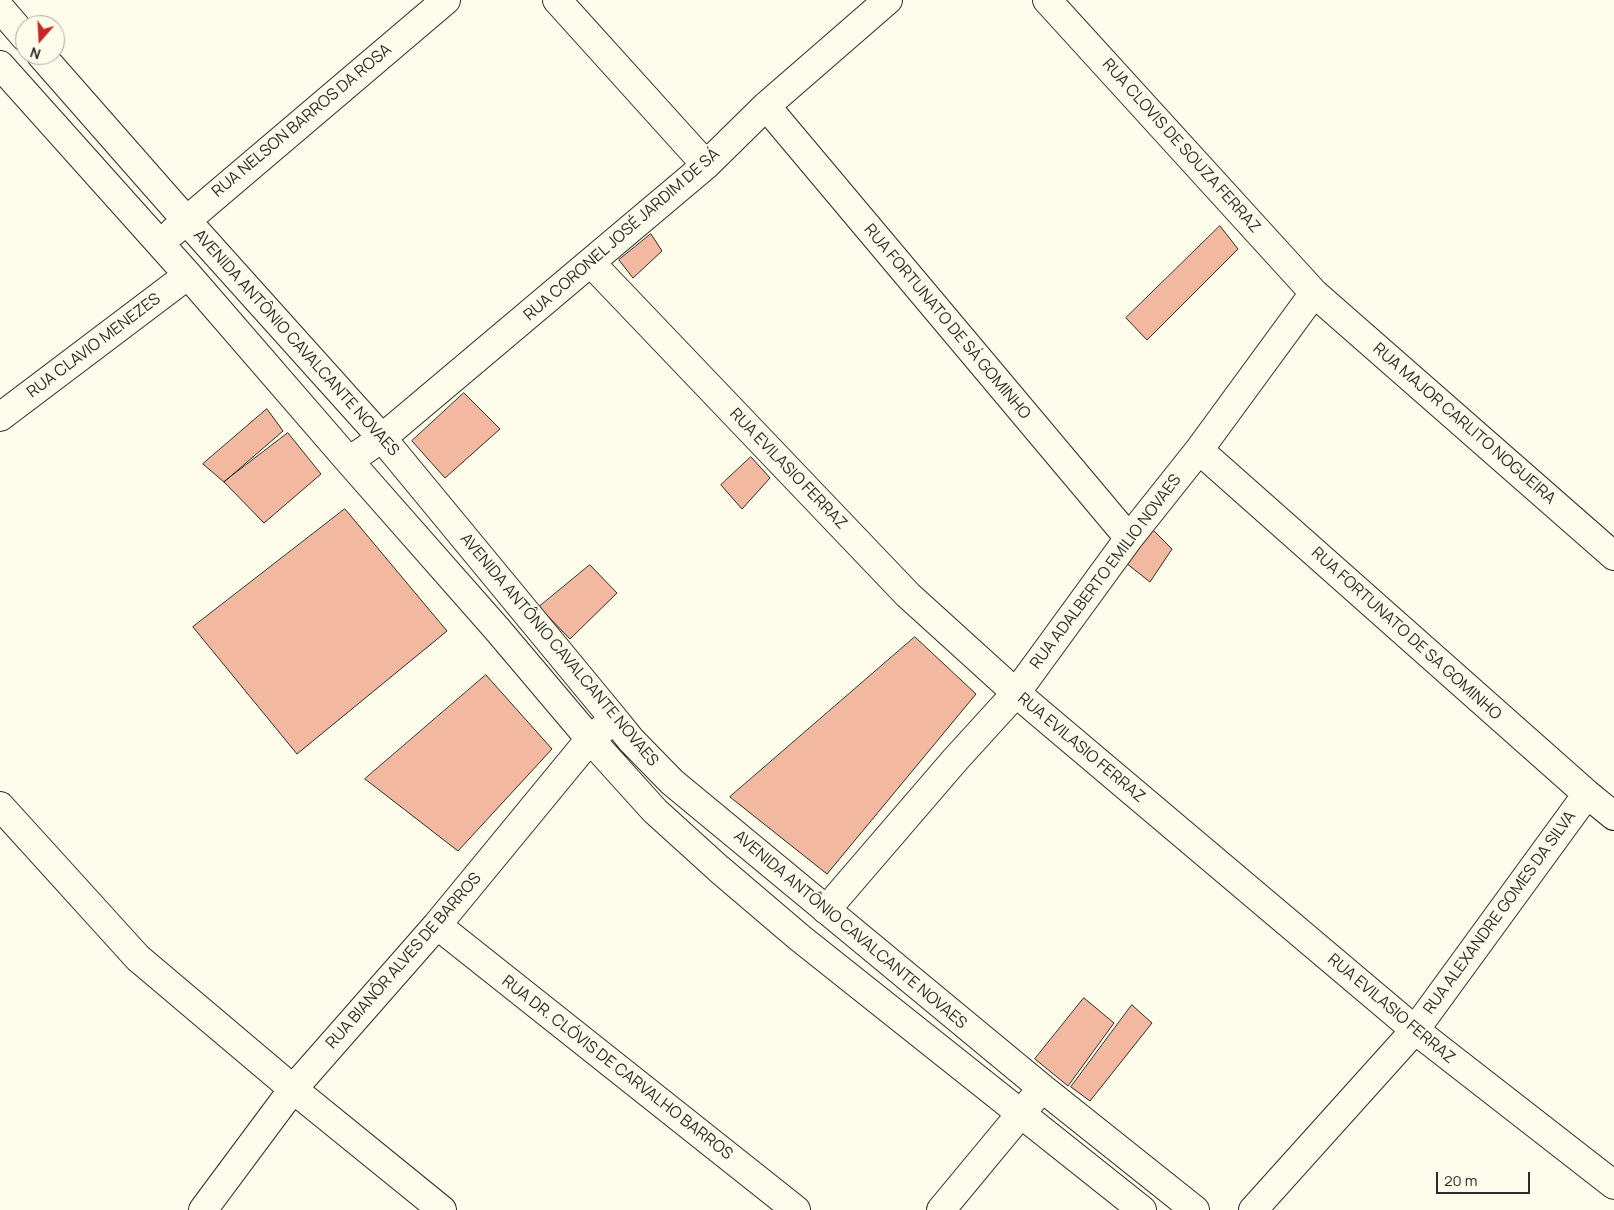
<!DOCTYPE html>
<meta charset="utf-8">
<style>
body{margin:0}
#map{position:relative;width:1614px;height:1210px;overflow:hidden;background:#fdfbea;font-family:Manrope,sans-serif}
canvas{display:block}
.north{position:absolute;left:15px;top:15px;width:50px;height:50px;box-sizing:border-box;background:#fdfbea;border:1px solid #a9a89e;border-radius:50%;rotate:199deg;font-size:14px;font-weight:700;line-height:20px;text-align:center;color:#2b2b2b}
.north::after{content:'';display:block;margin:auto;width:18px;height:22px;background:#c62828;clip-path:polygon(50% 0,100% 100%,50% 72%,0 100%)}
.scale{position:absolute;left:1436px;top:1172px;width:94px;height:22px;box-sizing:border-box;border:2px solid #2b2b2b;border-top:0;padding-left:6px;font-size:15px;line-height:18px;white-space:nowrap;color:#2b2b2b;-webkit-text-stroke:4px #fdfbea;paint-order:stroke}
</style>
<div id="map">
<canvas width="1614" height="1210"></canvas>
<div class="north">N</div>
<div class="scale">20 m</div>
</div>
<script>
const ctx = document.querySelector('canvas').getContext('2d');
ctx.lineJoin = 'round';
function paint(path, color) {
  ctx.fillStyle = color;
  ctx.fill(path, 'evenodd');
}
function trace(path, color, width, dash) {
  ctx.strokeStyle = color;
  ctx.lineWidth = width;
  ctx.lineCap = dash ? 'butt' : 'round';
  ctx.setLineDash(dash || []);
  ctx.stroke(path);
}
function label(font, color, halo, rows, align = 'center') {
  ctx.font = font + ' Manrope,sans-serif';
  ctx.lineWidth = 4;
  ctx.setLineDash([]);
  ctx.textBaseline = 'middle';
  ctx.strokeStyle = halo;
  ctx.fillStyle = color;
  for (const [text, x, y, turn = 0] of rows) {
    ctx.save();
    ctx.translate(x, y);
    ctx.rotate((+turn || 0) * Math.PI / 180);
    ctx.textAlign = isNaN(turn) ? turn : align;
    if (halo) ctx.strokeText(text, 0, 0);
    ctx.fillText(text, 0, 0);
    ctx.restore();
  }
}
const building = new Path2D(`
 M1220 226 1238 249 1147 340 1126 318Z
 M651 234 662 251 633 278 619 260Z
 M464 393 500 429 445 478 412 441Z
 M267 409 283 431 224 482 203 464Z
 M288 433 321 474 264 523 224 482Z
 M751 457 770 478 742 509 721 485Z
 M345 509 447 631 297 754 193 627Z
 M1153 530 1172 549 1150 582 1126 563Z
 M590 565 617 593 570 639 539 607Z
 M915 637 976 694 827 874 730 797Z
 M486 675 552 749 458 851 365 779Z
 M1084 998 1114 1023 1068 1086 1035 1059Z
 M1132 1005 1152 1023 1090 1101 1071 1087Z`);
paint(building, '#f2b8a0');
trace(building, '#2b2b2b', 1);
const minor = new Path2D(`
 M557 0 706 165
 M1047 0 1314 293 1614 556
 M0 8 25 37
 M41 55 186 220 382 438 614 719 631 740 672 782 1042 1088 1195 1210
 M0 65 188 275 349 461 497 629 590 739 655 811 719 869 800 938 1142 1210
 M766 106 1129 538
 M173 232 446 0
 M591 263 908 595 1016 693 1415 1030 1614 1185
 M0 417 188 275
 M1199 450 1587 794 1614 816
 M349 461 382 438 706 165 766 106 888 0
 M0 806 138 958 293 1089 442 1210
 M826 910 955 760 1016 693 1129 538 1199 450 1314 293
 M437 925 796 1210
 M203 1210 293 1089 437 925 590 739 605 727
 M941 1210 1033 1099
 M1253 1210 1415 1030 1587 794`);
trace(minor, '#2b2b2b', 30);
trace(minor, '#fdfbea', 28);
label('16px', '#2b2b2b', '#fdfbea', [
 ["RUA NELSON BARROS DA ROSA",302,121,-40],
 ["RUA CLOVIS DE SOUZA FERRAZ",1181,146,48],
 ["RUA CORONEL JOSÉ JARDIM DE SÁ",622,235,-41],
 ["RUA FORTUNATO DE SÁ GOMINHO",947,322,50],
 ["AVENIDA ANTÔNIO CAVALCANTE NOVAES",296,343,48],
 ["RUA CLAVIO MENEZES",94,346,-37],
 ["RUA MAJOR CARLITO NOGUEIRA",1464,424,41],
 ["RUA EVILASIO FERRAZ",788,469,46],
 ["RUA ADALBERTO EMILIO NOVAES",1106,572,-53],
 ["RUA FORTUNATO DE SA GOMINHO",1406,634,42],
 ["AVENIDA ANTÔNIO CAVALCANTE NOVAES",559,650,50],
 ["RUA EVILASIO FERRAZ",1081,748,40],
 ["RUA ALEXANDRE GOMES DA SILVA",1500,913,-54],
 ["AVENIDA ANTÔNIO CAVALCANTE NOVAES",850,930,40],
 ["RUA BIANÔR ALVES DE BARROS",404,961,-49],
 ["RUA EVILASIO FERRAZ",1391,1009,40],
 ["RUA DR. CLÓVIS DE CARVALHO BARROS",617,1068,38]
]);
</script>
